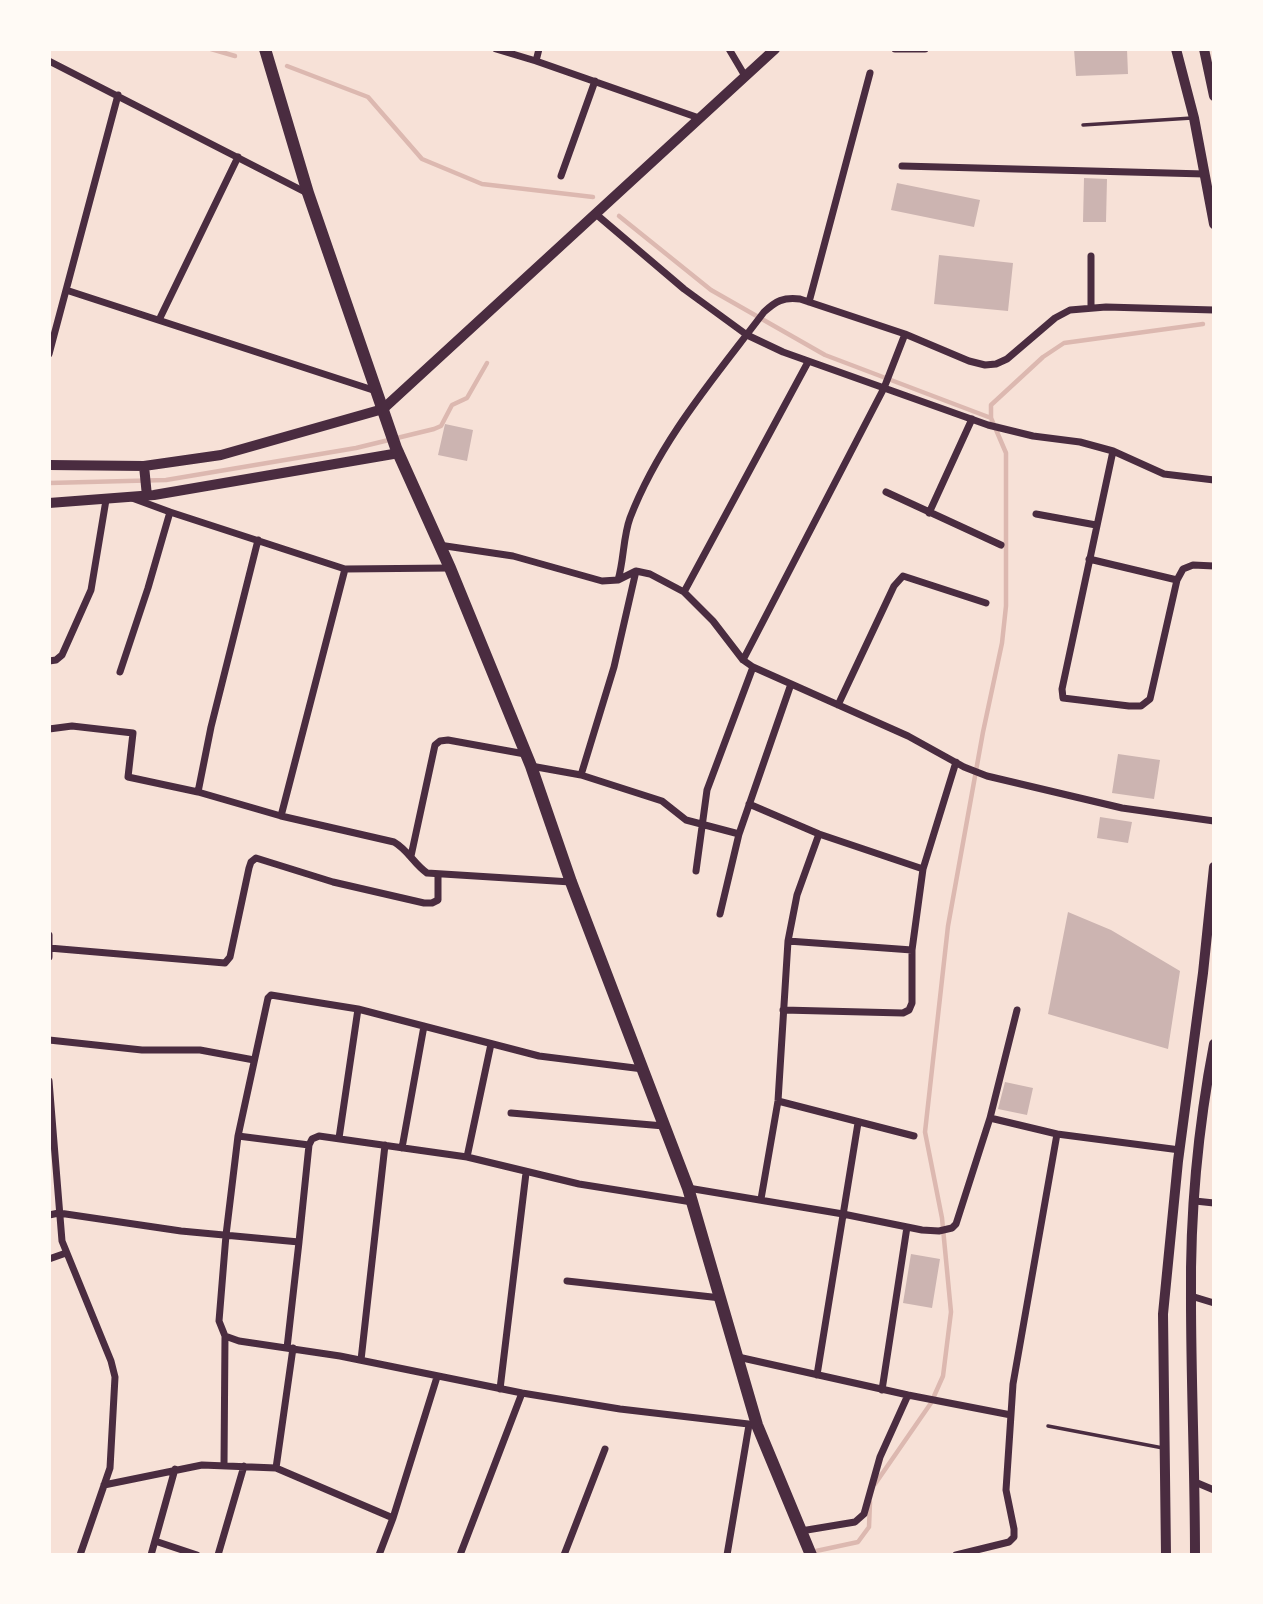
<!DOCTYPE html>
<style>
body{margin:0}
#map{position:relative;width:1263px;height:1604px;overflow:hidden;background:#f7e1d7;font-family:"Libre Baskerville",serif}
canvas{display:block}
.frame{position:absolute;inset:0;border:51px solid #fffaf5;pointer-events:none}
</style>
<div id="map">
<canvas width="1263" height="1604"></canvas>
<div class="frame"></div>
</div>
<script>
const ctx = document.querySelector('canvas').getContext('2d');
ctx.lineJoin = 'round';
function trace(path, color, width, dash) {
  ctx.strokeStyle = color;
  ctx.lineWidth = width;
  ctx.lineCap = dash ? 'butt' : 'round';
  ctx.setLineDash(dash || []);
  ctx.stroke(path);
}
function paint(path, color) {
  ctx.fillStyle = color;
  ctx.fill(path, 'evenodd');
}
trace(new Path2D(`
 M211 49 235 56
 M287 66 368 97 422 159 482 184 593 197
 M619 216 711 290 825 355 991 418
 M49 483 166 480 356 448 434 429 441 426 452 405 467 398 487 363
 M875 1484 931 1403 943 1376 951 1312 942 1218 925 1132 948 926 983 732 1002 643 1006 606V453L991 418V405L1043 357 1064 343 1203 324
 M816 1551 858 1542 869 1527 870 1502`), '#dcb8b0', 4.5);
paint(new Path2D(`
 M1074 49H1127L1128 74 1076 76Z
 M1084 178 1107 179 1106 222H1083Z
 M897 183 980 200 974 227 891 210Z
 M939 255 1013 263 1008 311 934 304Z
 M445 424 473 430 467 461 438 455Z
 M1118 754 1160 760 1154 799 1112 793Z
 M1100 817 1132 822 1128 843 1097 838Z
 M1068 912 1111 930 1180 971 1168 1049 1048 1014Z
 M1005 1082 1033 1088 1027 1115 998 1109Z
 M911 1254 940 1259 932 1308 903 1303Z`), '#ccb4b1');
trace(new Path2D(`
 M1083 125 1192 118
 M1048 1426 1163 1448`), '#4a2c40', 3.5);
trace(new Path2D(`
 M496 49 536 61 539 49
 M729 49 745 76
 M895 49H925
 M49 61 307 193
 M536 61 699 118
 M902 166 1205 174
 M561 176 595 81
 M597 215 684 289 747 335 783 352 988 425 1033 436 1080 442 1113 451 1062 689 1063 698 1129 706H1141L1150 699 1177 580 1183 569 1193 565 1214 566
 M1091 256V308
 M66 290 376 391
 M809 302 870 73
 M159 320 238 157
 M49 354 118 95
 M1113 451 1164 474 1214 480
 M886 492 1001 545
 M170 512 345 569 450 568
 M929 513 972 419
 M1036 514 1096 525
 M439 545 513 556 602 581 618 580 636 571 650 574 684 592 713 621 743 660 753 667 908 736 964 767 987 776 1122 808 1214 821
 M1089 559 1177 580
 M618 580C624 560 623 537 630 518 660 440 715 377 764 312 776 301 783 297 800 299L905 334 969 361 985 365 996 364 1007 359 1055 318 1070 310 1106 307 1214 310
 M684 592 808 362
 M743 660 884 388 905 334
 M49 661 56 660 62 655 91 590 106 500
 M120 672 148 588 170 512 132 498
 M838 705 894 586 903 576 986 603
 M49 729 72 726 133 733 128 777 198 792 281 816 394 842C408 850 414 864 427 873L571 882
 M531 766 581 775 662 801 686 820 739 834
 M581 775 614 667 636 571
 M198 792 211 727 258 540
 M749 804 819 834 923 869
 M281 816 345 569
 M411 856 435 745 440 741 448 740 525 754
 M696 871 707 790 753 667
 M720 914 739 834 791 684
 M49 935V957
 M788 941 912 950
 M49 948 225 963 230 957 249 868 251 862 256 858 333 882 424 903H432L438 900V874
 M783 1010 903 1013 909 1010 912 1003V950L923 869 956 762
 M49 1040 142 1050H200L254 1060
 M643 1069 539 1056 358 1009 271 995 268 998 238 1136 226 1235 219 1321 225 1336 239 1341 340 1356 522 1393 620 1409 757 1425
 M49 1081 62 1241 111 1361 115 1377 110 1468 80 1555
 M778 1101 914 1136
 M511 1113 664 1126
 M990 1118 1057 1134
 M238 1136 309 1145
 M339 1138 358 1009
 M402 1148 424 1026
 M467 1157 491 1044
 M688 1188 843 1214 922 1230 939 1231 952 1228 956 1224 990 1118 1017 1010
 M761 1199 778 1101 788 941 797 895 819 834
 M1195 1201 1214 1203
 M49 1215 59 1213 181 1231 299 1242 287 1348
 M299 1242 309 1145 312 1139 319 1136 467 1157 579 1184 692 1202
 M49 1259 66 1253
 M567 1281 721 1298
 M1191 1296 1214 1303
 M738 1357 908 1395 1011 1415
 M361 1360 385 1145
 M817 1375 858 1123
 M500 1389 526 1173
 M882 1390 907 1227
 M224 1465 225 1336
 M276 1468 393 1518
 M1195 1482 1214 1490
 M104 1485 202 1465 276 1468 293 1348
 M801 1531 855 1522 864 1514 880 1457 908 1395
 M155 1541 197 1555
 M151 1555 175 1469
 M218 1555 244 1466
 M379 1555 393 1518 437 1377
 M460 1555 522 1393
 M564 1555 605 1449
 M727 1555 749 1425
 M956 1555 1009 1542 1014 1537V1529L1006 1490 1013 1384 1057 1134 1180 1150`), '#4a2c40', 7);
trace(new Path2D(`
 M49 465 144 466 221 455 383 409 775 49
 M144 466 147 496
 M49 503 154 495 399 453`), '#4a2c40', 10);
trace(new Path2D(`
 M1176 49 1194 118 1214 224
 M1204 49 1214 96
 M1166 1555 1163 1314 1178 1161 1203 973 1214 867
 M1195 1555C1195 1469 1191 1384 1191 1299 1190 1214 1198 1127 1214 1044`), '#4a2c40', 10);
trace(new Path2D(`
 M265 49 308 193 396 448 450 568 531 766 571 882 688 1188 757 1425 811 1555`), '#4a2c40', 12);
</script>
